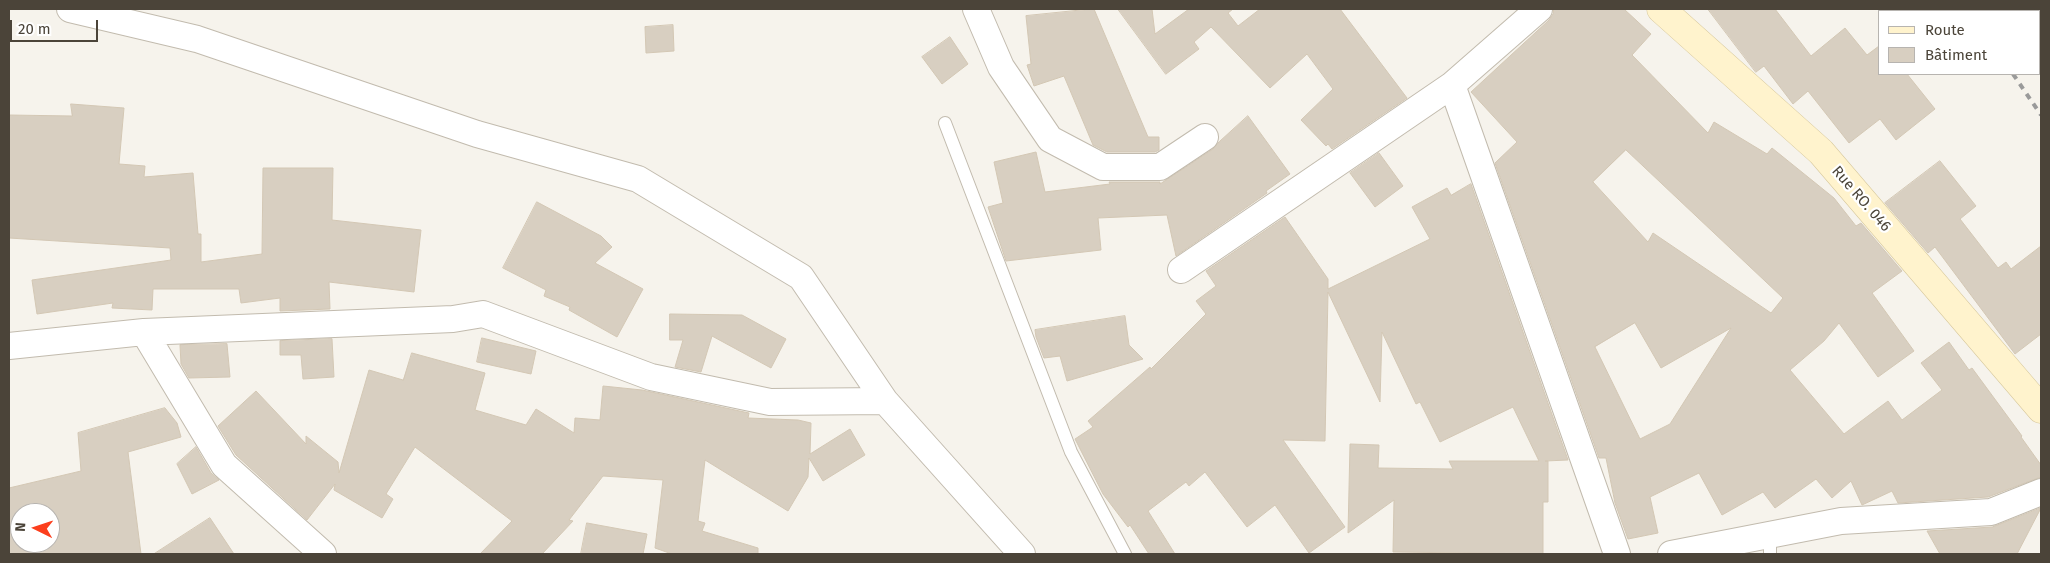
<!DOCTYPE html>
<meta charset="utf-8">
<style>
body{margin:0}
#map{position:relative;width:2050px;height:563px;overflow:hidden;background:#f6f3ec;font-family:"Fira Sans",sans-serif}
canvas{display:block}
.frame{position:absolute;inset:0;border:10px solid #4b4439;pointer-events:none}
.legend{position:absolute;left:1878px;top:10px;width:162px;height:65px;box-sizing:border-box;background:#fff;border:1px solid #b7b4b0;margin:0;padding:6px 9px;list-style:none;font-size:15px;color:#4b4439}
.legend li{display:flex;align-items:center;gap:10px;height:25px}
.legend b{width:25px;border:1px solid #b7b4b0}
.north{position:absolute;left:10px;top:503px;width:50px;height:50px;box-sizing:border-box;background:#fff;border:1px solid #b7b4b0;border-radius:50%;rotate:274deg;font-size:14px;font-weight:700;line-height:20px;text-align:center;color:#4b4439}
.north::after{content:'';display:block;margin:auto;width:18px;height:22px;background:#fc3f1d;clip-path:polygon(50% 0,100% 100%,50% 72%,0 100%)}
.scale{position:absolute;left:10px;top:20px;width:88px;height:22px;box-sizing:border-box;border:2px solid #4b4439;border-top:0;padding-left:6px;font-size:15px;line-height:18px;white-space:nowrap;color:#4b4439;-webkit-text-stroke:4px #fff;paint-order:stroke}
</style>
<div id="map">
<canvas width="2050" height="563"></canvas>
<div class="frame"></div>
<ul class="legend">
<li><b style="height:6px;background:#fff3cd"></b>Route</li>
<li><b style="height:14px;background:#d8cfc1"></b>Bâtiment</li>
</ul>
<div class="north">N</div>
<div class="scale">20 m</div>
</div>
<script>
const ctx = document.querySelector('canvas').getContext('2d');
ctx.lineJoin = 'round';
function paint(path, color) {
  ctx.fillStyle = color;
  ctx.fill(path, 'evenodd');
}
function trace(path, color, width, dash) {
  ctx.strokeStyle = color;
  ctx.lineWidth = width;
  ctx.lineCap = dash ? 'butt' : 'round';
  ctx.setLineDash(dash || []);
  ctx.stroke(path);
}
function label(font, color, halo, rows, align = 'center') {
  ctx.font = font + ' "Fira Sans",sans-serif';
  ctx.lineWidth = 4.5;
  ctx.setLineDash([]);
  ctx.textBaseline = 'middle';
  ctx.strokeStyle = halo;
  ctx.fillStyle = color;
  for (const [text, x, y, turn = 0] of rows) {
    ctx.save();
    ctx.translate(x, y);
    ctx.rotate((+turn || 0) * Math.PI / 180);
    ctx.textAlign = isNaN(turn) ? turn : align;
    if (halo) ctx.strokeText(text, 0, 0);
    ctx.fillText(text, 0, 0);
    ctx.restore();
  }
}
const building = new Path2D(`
 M1094 9 1148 137H1159V150L1155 152H1107L1093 145 1064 76 1034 86 1027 65 1031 64 1026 16Z
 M1118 9H1152L1155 34 1189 9H1233L1228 13 1238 26 1260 9H1340L1407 98 1332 149 1328 144 1326 146 1301 120 1333 89 1307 54 1270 88 1211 27 1194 42 1199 49 1166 74Z
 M1554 9H1624L1651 34 1632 55 1708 133 1714 122 1767 154 1772 148 1834 198 1856 226 1861 223 1902 271 1872 293 1914 351 1878 377 1839 323 1824 341 1790 370 1844 434 1888 401 1902 420 1942 390 1921 363 1949 342 1969 370 1972 368 2022 436 2021 437 2041 465V477L1988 497 1898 503 1892 491 1862 505 1851 481 1832 498 1816 479 1775 508 1763 492 1722 515 1699 473 1650 497 1658 533 1628 539 1615 503 1606 458H1599L1495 163 1517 142 1471 92 1549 20 1553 14ZM1626 150 1783 298 1771 313 1653 233 1648 242 1593 182ZM1635 323 1661 368 1731 328 1670 424 1640 439 1595 347Z
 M1708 9H1775L1811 56 1845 28 1867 55 1879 46V74H1907L1935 109 1896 140 1880 119 1849 143 1808 91 1793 104 1764 66 1756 72Z
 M673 25 674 51 646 53 645 27Z
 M950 37 968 64 942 84 922 57Z
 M71 104 124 108 119 164 145 166 144 177 193 173 198 234H201V262L262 254 263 168H333L332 220 421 230 414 292 329 282 330 309 280 311V298L241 303 239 289H153L152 310 112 308 113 303 37 314 32 280 171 260 170 248 9 238V115L72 116Z
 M1248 116 1290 174 1266 191 1267 193 1176 256 1167 215 1098 218 1101 250 1006 261 988 207 1003 203 994 162 1036 152 1045 192 1110 184 1109 182H1160V184L1213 149 1219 142Z
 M1379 153 1403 186 1375 207 1350 173Z
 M1940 161 1976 206 1960 219 1998 268 2006 262 2011 269 2041 246V334L2015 354 1935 247 1928 253 1885 203Z
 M1471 184 1568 460 1545 461H1548V502H1543V554L1393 552 1394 500 1348 533 1350 444 1379 445 1378 468 1453 469 1449 461H1539L1513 407 1440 442 1420 402 1416 404 1382 332 1380 402 1328 292 1325 441 1283 440 1345 527 1309 553 1275 505 1247 527 1205 472 1189 486 1186 482 1148 511 1175 554H1149L1130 525 1128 527 1103 494 1075 439 1093 427 1088 421 1150 367 1151 369 1206 314 1196 301 1216 286 1206 271 1285 217 1328 279V289L1430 239 1412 207 1447 188 1451 195Z
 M537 202 601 236 612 247 595 263 643 289 617 337 569 310 570 307 544 296 546 290 503 268Z
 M670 314 742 315 786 339 771 368 712 336 701 372 675 367 683 340H670Z
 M1125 316 1129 345 1143 359 1067 381 1060 356 1044 358 1036 337 1035 330Z
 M482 338 536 351 531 374 477 362Z
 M332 339 334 377 303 379 301 355H280V341Z
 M227 344 230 377 189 378 181 364 180 345Z
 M412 353 485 373 475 410 526 425 536 409 574 433 575 418 600 420 603 386 642 390 749 413 748 418 798 420 811 423 810 454 850 429 865 455 823 481 809 458 808 477 788 511 705 460 698 521 705 523 702 531 758 548V554H672L655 548 663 480 603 476 569 520 573 521 542 554H480L512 521 415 447 386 494 393 499 382 518 334 490 335 484 307 520 236 455 218 426 256 391 306 444V436L338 462 339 473 369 370 403 380Z
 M165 408 177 423 181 437 128 452 141 554H9V488L81 471 78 433ZM20 513H50V543H20Z
 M196 447 211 473 219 480 192 494 177 464Z
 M2041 508 2017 554H1940L1927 531 1992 527Z
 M210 518 234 554H154Z
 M587 523 647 534 643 554H581Z`);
paint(building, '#d8cfc1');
trace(building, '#d3c7b4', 1);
const lane = new Path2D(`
 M945 123 1071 452 1125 554
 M1770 554V535`);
const street = new Path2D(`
 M70 9 197 39 477 134 638 179 801 277 885 401 1022 554
 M976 9 1001 67 1050 139 1103 167H1160L1205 137
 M1452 85 1617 554
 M1181 270 1452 85 1539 9
 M144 332 224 465 323 554
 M9 346 144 332 453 319 483 314 651 377 770 402 885 401
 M1671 554 1841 521 1991 512 2041 492`);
const secondary = new Path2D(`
 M1661 9 1821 152 2041 409`);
trace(lane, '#c2bbae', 14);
trace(street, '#c2bbae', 28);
trace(secondary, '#d6c79b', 29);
trace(lane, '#fff', 12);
trace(street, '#fff', 26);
trace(secondary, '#fff3cd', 28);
trace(new Path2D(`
 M1967 9 1969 11
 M2013 74 2041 115`), '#9a9a9a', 4, [6, 6]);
label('15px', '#4b4439', '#fff', [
 ["Rue RO. 046",1861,199,49]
]);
</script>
